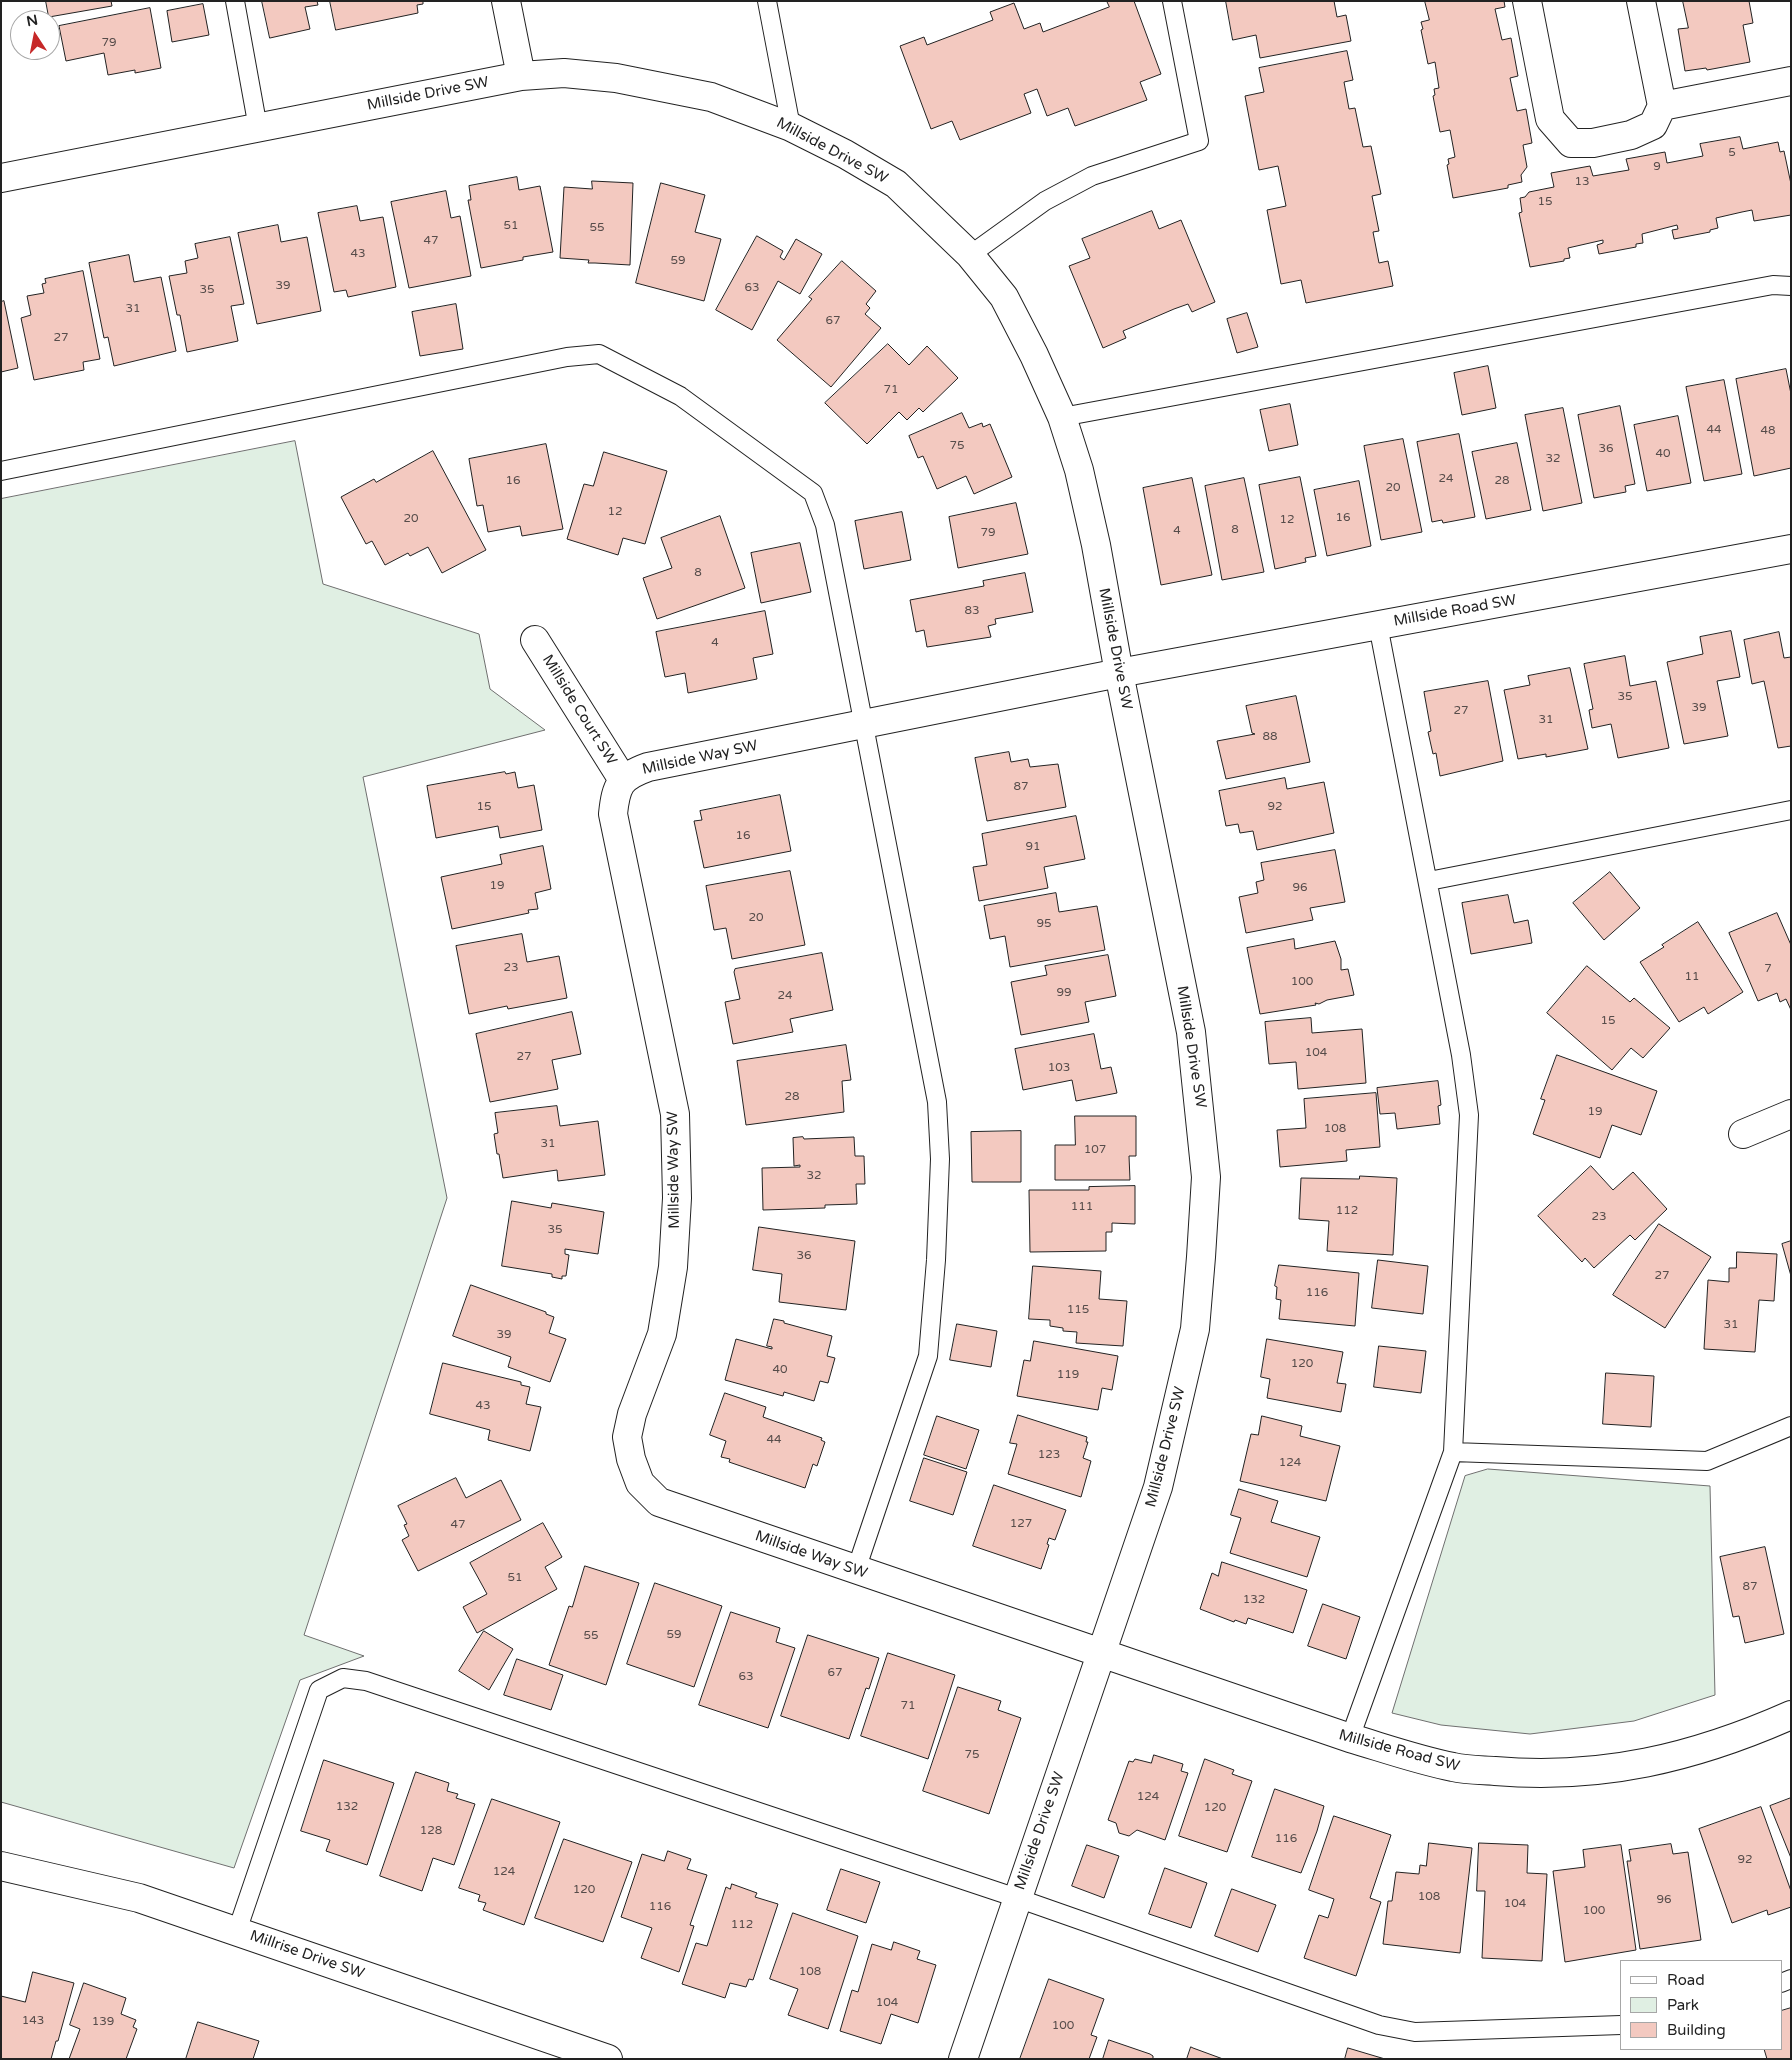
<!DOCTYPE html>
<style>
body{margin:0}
#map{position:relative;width:1792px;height:2060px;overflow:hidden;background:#fff;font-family:"Varela Round",sans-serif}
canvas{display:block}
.frame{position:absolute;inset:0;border:2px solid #222;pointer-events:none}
.legend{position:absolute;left:1620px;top:1960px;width:162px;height:90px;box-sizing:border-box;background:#fff;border:1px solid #a7a7a7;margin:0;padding:6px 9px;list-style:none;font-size:15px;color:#222}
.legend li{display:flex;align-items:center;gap:10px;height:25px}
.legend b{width:25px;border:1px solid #a7a7a7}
.north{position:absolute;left:10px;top:10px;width:50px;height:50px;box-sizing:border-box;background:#fff;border:1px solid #a7a7a7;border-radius:50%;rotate:349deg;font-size:14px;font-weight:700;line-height:20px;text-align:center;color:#222}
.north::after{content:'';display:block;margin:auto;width:18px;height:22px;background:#c62828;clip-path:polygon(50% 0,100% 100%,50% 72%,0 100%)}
</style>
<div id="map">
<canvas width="1792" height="2060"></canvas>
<div class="frame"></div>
<ul class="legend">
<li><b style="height:6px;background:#fff"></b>Road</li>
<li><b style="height:14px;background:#e0efe3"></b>Park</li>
<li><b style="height:14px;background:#f3c9c0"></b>Building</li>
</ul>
<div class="north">N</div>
</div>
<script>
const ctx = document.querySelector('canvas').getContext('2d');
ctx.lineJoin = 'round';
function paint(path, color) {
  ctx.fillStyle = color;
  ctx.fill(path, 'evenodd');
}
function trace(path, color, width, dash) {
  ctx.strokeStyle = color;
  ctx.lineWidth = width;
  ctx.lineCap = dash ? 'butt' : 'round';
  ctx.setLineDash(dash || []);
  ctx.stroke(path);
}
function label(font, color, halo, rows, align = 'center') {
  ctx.font = font + ' "Varela Round",sans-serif';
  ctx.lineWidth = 4;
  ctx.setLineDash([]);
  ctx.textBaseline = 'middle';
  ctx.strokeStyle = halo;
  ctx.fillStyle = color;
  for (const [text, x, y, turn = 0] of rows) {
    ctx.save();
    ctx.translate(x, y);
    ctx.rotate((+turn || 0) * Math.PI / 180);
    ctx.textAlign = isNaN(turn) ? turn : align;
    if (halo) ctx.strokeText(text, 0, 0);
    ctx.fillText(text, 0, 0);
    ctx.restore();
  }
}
const green = new Path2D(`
 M295 441 323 584 479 634 490 689 545 730 363 777 447 1198 304 1635 364 1656 300 1680 234 1868 1 1802V499Z
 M1488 1469 1710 1486 1715 1695 1634 1721 1530 1734 1441 1725 1392 1713 1465 1476Z`);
paint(green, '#e0efe3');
trace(green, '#6f6f6f', 1);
const building = new Path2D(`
 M46 1H111L112 6 49 17Z
 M262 1H317L318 5 305 7 310 29 270 38Z
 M330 1H423V4L417 5 418 13 336 30Z
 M1107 1H1134L1161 74 1140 82 1147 100 1075 126 1068 108 1047 116 1037 89 1024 94 1031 113 960 140 952 121 931 129 900 46 924 37 927 45 993 20 990 12 1014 3 1024 29 1040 23 1043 32 1109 7Z
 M1226 1H1334L1337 17 1346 15 1351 41 1260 58 1256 35 1233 40Z
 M1425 1H1504L1505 7 1495 9 1502 40 1511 38 1518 76 1510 78 1517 111 1526 109 1532 143 1523 145 1527 167 1521 175 1522 182 1508 185V188L1453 198 1447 165 1449 164 1448 159 1455 157 1450 130 1440 132 1433 96 1435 95 1434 89 1439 88 1435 62 1428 64 1421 30 1423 29 1421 22 1429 20Z
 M1683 1H1749L1753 23 1743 25 1750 62 1707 70 1706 68 1685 71 1678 29 1688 28Z
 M203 4 209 35 172 42 167 11Z
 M150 8 161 68 135 73V70L108 75 104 53 66 61 59 26Z
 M1347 51 1353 80 1344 82 1347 98 1349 109 1355 108 1363 147 1371 146 1381 194 1372 196 1379 231 1373 232 1379 263 1388 261 1393 286 1306 303 1301 280 1281 284 1267 210 1286 206 1278 166 1259 170 1245 96 1264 92 1259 68Z
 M1740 137 1743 149 1778 142 1780 152 1784 151 1791 184V215L1754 221 1752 210 1742 212 1716 218 1718 228 1710 230V232L1674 239 1672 230 1678 229 1677 225 1642 234 1643 243 1636 244V247L1599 254 1597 245 1603 243V240L1568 248 1570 258 1564 259V261L1530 267 1519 213 1522 212 1520 198 1525 197 1529 192 1554 187 1551 173 1590 166 1593 176 1629 170 1626 159 1665 152 1667 163 1703 156 1700 144Z
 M517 177 519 190 540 186 553 252 523 257V260L481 268 468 200H471L469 186Z
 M592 181 633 183 630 265 595 263H588L589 260 560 258 564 187 592 189Z
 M661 183 705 195 695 232 721 239 704 301 636 283Z
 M446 191 451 218 460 216 471 276 409 288 391 202Z
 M357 206 360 221 383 217 396 287 348 297 346 290 334 292 318 213Z
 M1152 211 1159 229 1181 220 1215 302 1192 312 1188 304 1174 309 1123 331 1126 338 1103 348 1069 266 1090 258 1082 239Z
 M278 225 281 242 307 237 321 311 257 324 238 233Z
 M757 236 783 251 780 257 784 260 796 239 822 254 800 294 778 281 752 330 716 310Z
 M230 237 244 304 231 306 238 341 187 352 180 315H177L169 276 187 273 185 261 198 258 195 244Z
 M129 255 134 282 161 277 176 351 114 366 108 337 104 338 89 263Z
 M842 261 876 291 866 304 870 308 865 314 881 328 831 387 777 340 812 299 809 297Z
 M83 271 100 359 83 362 84 370 34 380 21 318 31 315 27 296 44 293 42 284 46 283 45 279Z
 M4 301 18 368 1 372V302Z
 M456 304 463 349 420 356 412 312Z
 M1247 313 1258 347 1237 353 1227 319Z
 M888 344 909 365 927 346 958 378 923 412 919 408 907 420 899 412 867 444 825 403Z
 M1488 366 1496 408 1462 415 1454 373Z
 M1786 369 1791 394V468L1754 476 1736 379Z
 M1724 380 1742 474 1704 481 1686 387Z
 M1290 404 1298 445 1269 451 1260 410Z
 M1620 406 1635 484 1625 486 1626 492 1594 498 1578 415Z
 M1563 408 1582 503 1543 511 1525 415Z
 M962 413 969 428 982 423 983 427 990 424 1012 477 974 494 966 476 937 489 923 456 918 458 909 436Z
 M1678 416 1691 483 1647 491 1634 425Z
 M1459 434 1475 517 1443 523 1442 520 1432 522 1417 442Z
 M1403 439 1422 532 1381 540 1364 446Z
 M1517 443 1531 510 1486 519 1472 452Z
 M546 444 563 529 522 536 520 526 488 532 483 505 477 506 469 459Z
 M433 451 486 550 442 573 428 547 410 556 408 553 385 565 372 541 366 544 341 497 374 479 376 482Z
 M604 452 667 471 645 544 623 538 618 555 567 539 584 484 593 486Z
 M1300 477 1316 556 1305 558 1306 562 1275 569 1259 485Z
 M1192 478 1212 575 1161 585 1143 488Z
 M1244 478 1264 572 1222 580 1205 486Z
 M1359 481 1371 546 1327 556 1314 490Z
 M1016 503 1028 554 958 568 949 517Z
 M902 512 911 560 864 569 855 521Z
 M720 516 745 588 657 619 643 578 672 568 661 538Z
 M800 543 811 592 761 603 751 553Z
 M1025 573 1033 612 995 619 996 624 988 626 991 637 927 647 924 630 916 632 910 600 984 586 983 581Z
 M765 611 773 654 753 658 757 679 688 693 685 673 665 677 656 632Z
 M1731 631 1740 677 1717 681 1728 736 1684 744 1667 662 1703 654 1700 637Z
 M1779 632 1784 658 1791 657V746L1778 748 1764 681 1752 684 1744 640Z
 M1625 656 1630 686 1656 681 1669 748 1618 758 1611 724 1592 728 1589 710 1593 709 1584 664Z
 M1570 668 1588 749 1546 757V754L1518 759 1504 690 1530 685 1528 676Z
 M1488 681 1503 761 1440 776 1436 753 1433 754 1428 732 1431 731 1424 692Z
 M1296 696 1310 762 1226 779 1217 741 1255 734 1252 733 1246 706Z
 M1009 752 1011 762 1028 759 1030 767 1058 764 1066 807 987 821 975 758Z
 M505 772 506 774 515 772 518 788 534 785 542 830 500 838 498 826 436 838 427 786Z
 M1285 778 1287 789 1324 782 1334 833 1257 850 1253 831 1240 833 1238 824 1226 826 1219 791Z
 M780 795 791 851 704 868 694 821 702 820 700 811Z
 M1076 816 1085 859 1044 867 1048 888 979 901 973 867 987 865 982 834Z
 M543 846 551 889 535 893 538 909 528 910 529 913 452 929 441 877 502 864 500 855Z
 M1335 850 1345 902 1310 908 1313 920 1246 933 1239 897 1258 893 1256 882 1264 880 1261 863Z
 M790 871 805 945 732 959 726 928 714 930 706 886Z
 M1610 872 1640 908 1604 940 1573 903Z
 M1056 893 1059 912 1097 906 1105 950 1010 967 1005 936 990 939 984 906Z
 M1508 895 1514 923 1528 920 1532 943 1471 954 1462 903Z
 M1777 913 1791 945V1010L1786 999 1780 1002 1777 993 1758 1001 1729 933Z
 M1698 922 1743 992 1708 1014 1704 1007 1679 1022 1640 962 1664 947 1662 945Z
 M522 934 527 962 559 956 567 998 508 1009 507 1006 469 1014 456 946Z
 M1294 939 1295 949 1335 941 1341 959V970L1348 969 1354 995 1327 1000 1319 1004 1315 1003 1316 1005 1260 1014 1247 948Z
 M822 953 833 1010 790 1019 793 1032 733 1044 725 1002 740 999 734 972 735 969Z
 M1108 955 1116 996 1085 1002 1089 1022 1021 1035 1011 982 1047 975 1045 966Z
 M1587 966 1630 1002 1634 998 1670 1028 1643 1058 1631 1048 1612 1070 1547 1013Z
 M572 1012 581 1054 552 1060 558 1089 490 1102 476 1034Z
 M1311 1018 1312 1033 1362 1029 1366 1083 1298 1089 1296 1062 1269 1064 1265 1022Z
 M1094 1034 1101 1069 1111 1067 1117 1093 1076 1101 1072 1080 1023 1090 1015 1049Z
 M846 1045 851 1080 842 1081 844 1112 746 1125 737 1061Z
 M1557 1055 1657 1091 1641 1135 1612 1125 1600 1158 1533 1134 1545 1100 1541 1099Z
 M1438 1081 1441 1105 1438 1106 1440 1124 1397 1129 1395 1113 1380 1114 1377 1088Z
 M1376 1093 1380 1147 1346 1150 1347 1161 1280 1167 1277 1130 1306 1128 1304 1099Z
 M557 1106 560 1126 598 1121 605 1175 558 1181 557 1170 503 1178 499 1154H497L494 1134 498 1133 495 1113Z
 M1075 1116H1136V1156H1129L1130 1180H1055V1145H1075Z
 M1021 1131V1182H972L971 1132Z
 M803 1137 804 1139 854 1137 855 1156H864L865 1184H856L857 1204 825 1205V1208L763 1210 762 1168 800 1167V1165L794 1166 793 1138Z
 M1591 1166 1613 1190 1633 1172 1667 1209 1635 1240 1630 1235 1594 1268 1585 1258 1582 1262 1538 1216Z
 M1360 1176 1397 1178 1393 1255 1327 1251 1329 1221 1299 1219 1301 1178 1359 1179Z
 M1135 1186V1224L1112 1223V1232H1106V1251L1030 1252 1029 1190H1089V1187Z
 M512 1201 551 1208 552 1203 604 1212 598 1254 565 1249V1254L569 1255 566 1276H562V1279L552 1277V1274L502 1266Z
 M1659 1224 1711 1257 1665 1328 1613 1295Z
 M759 1227 855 1241 846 1310 779 1302 782 1274 753 1270Z
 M1791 1241V1276L1782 1244Z
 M1737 1252 1777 1254 1774 1301 1759 1300 1755 1352 1704 1349 1708 1280 1729 1282V1268H1736Z
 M1378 1260 1428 1266 1423 1314 1372 1308Z
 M1279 1265 1359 1273 1355 1326 1279 1319 1281 1300 1276 1299 1277 1287 1275 1286Z
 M1033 1266 1101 1271 1099 1299 1127 1301 1123 1346 1076 1343 1077 1332 1063 1331V1328L1050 1326V1320L1029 1319Z
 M471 1285 546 1312V1314L554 1317 549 1333 566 1339 550 1382 508 1367 511 1357 453 1336Z
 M774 1319 784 1321V1323L832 1336 827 1356 835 1358 828 1383 820 1381 814 1401 784 1392 783 1396 725 1380 736 1339 772 1349V1347L767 1346Z
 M957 1324 997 1331 991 1367 950 1360Z
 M1267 1339 1343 1352 1337 1383 1346 1384 1341 1412 1267 1398 1270 1379 1261 1377Z
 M1034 1341 1118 1356 1112 1390 1102 1388 1098 1410 1017 1396 1024 1360 1030 1361Z
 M1379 1346 1426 1351 1421 1393 1374 1387Z
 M443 1363 521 1382V1385L530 1387 526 1404 541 1407 530 1451 488 1440 490 1430 430 1414Z
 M1606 1373 1654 1376 1651 1427 1603 1424Z
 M725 1393 766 1407 763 1417 822 1438 821 1440 825 1442 817 1466 813 1464 805 1488 729 1462 730 1459 721 1457 726 1441 710 1435Z
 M1018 1415 1087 1437 1086 1442H1088L1083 1458 1091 1461 1081 1497 1008 1474 1017 1444 1010 1443Z
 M937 1416 979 1430 966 1469 924 1455Z
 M1262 1416 1302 1426 1300 1436 1340 1446 1326 1501 1240 1481 1251 1434 1258 1435Z
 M924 1458 967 1472 953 1515 910 1501Z
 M456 1478 466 1498 501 1480 521 1520 418 1571 402 1540 409 1536 404 1525 407 1524 398 1506Z
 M994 1485 1066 1510 1055 1540 1049 1538 1047 1544 1049 1545 1041 1569 973 1546Z
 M1239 1489 1278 1501 1271 1522 1320 1537 1307 1577 1230 1553 1241 1518 1231 1515Z
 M543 1523 562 1557 545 1567 557 1589 477 1633 463 1607 487 1594 470 1563Z
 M1765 1547 1784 1634 1745 1643 1739 1616 1733 1617 1720 1557Z
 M1222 1562 1307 1590 1293 1633 1248 1618 1246 1624 1235 1620 1234 1622 1200 1609 1212 1573 1218 1576Z
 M585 1566 639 1583 606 1685 549 1665 569 1606 572 1607Z
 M655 1583 722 1606 694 1687 627 1664Z
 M1323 1604 1360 1617 1346 1659 1308 1646Z
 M731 1612 780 1628 776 1642 795 1648 768 1728 699 1705Z
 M484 1631 513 1649 489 1690 459 1671Z
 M808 1635 879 1658 869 1689 866 1688 849 1739 781 1716Z
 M888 1653 955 1675 928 1759 861 1736Z
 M517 1659 563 1675 551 1710 504 1695Z
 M958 1687 1001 1701 998 1710 1021 1718 989 1814 923 1791Z
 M1154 1755 1183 1764 1181 1771 1188 1773 1165 1840 1137 1830 1129 1836 1119 1833 1116 1823 1108 1820 1129 1761 1133 1762 1135 1759 1151 1763Z
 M1205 1759 1234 1770 1232 1774 1252 1781 1227 1852 1179 1836Z
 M324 1760 394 1783 367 1865 326 1851 330 1840 301 1831Z
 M416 1772 449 1783 447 1791 458 1794 456 1798 475 1804 454 1865 433 1858 422 1891 380 1876Z
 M1275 1789 1324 1806 1317 1831 1301 1873 1252 1857Z
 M1791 1798V1858L1770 1806Z
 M492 1799 560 1822 524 1925 483 1910 486 1903 478 1901 480 1895 459 1888Z
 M1761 1807 1791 1891V1907L1768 1915 1767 1910 1732 1923 1699 1829Z
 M1334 1816 1391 1835 1370 1898 1381 1902 1356 1976 1304 1958 1319 1915 1328 1918 1334 1899 1309 1890Z
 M564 1839 632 1862 603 1942 535 1918Z
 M1429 1843 1472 1848 1460 1953 1383 1944 1388 1901H1392L1396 1872 1419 1874 1420 1865 1426 1866Z
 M1479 1843 1528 1845 1527 1873 1547 1874 1542 1961 1482 1958 1485 1891H1477Z
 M1671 1844 1673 1854 1688 1852 1701 1940 1640 1949 1627 1861H1631L1629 1850Z
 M1087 1845 1119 1856 1104 1898 1072 1886Z
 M1621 1845 1636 1950 1565 1962 1553 1871 1585 1867 1583 1850Z
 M668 1851 691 1859 687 1869 707 1875 690 1925 694 1926 679 1972 641 1958 652 1928 621 1917 642 1854 664 1861Z
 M1165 1868 1207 1883 1191 1928 1149 1914Z
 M841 1869 880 1882 866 1923 827 1910Z
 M732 1884 757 1893 755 1897 778 1904 753 1980 749 1979 746 1987 730 1983 725 1998 682 1984 696 1943 707 1946 726 1887 730 1889Z
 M1232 1889 1276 1905 1258 1952 1215 1936Z
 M793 1913 858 1936 828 2029 788 2015 798 1989 770 1979Z
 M894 1942 920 1951 917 1959 936 1965 918 2023 891 2014 881 2044 840 2031 852 1990 858 1992 872 1944 891 1950Z
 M33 1972 74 1983 58 2041H56L51 2059H1V1996L25 2002Z
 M1049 1979 1104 1999 1091 2035 1097 2037 1089 2059H1020Z
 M84 1983 126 1998 121 2014 136 2020 133 2027 137 2029 126 2059H69L80 2029 70 2025Z
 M1791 2008V2059H1767L1764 2049H1781V2011Z
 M198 2022 259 2041 253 2059H186Z
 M1109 2040 1150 2054 1153 2056V2059H1103Z
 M1191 2047 1193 2048 1223 2059H1187Z
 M1348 2048 1385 2059H1345Z`);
paint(building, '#f3c9c0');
trace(building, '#222', 1);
const service = new Path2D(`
 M235 1 258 128
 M767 1 791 127
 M970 255 1045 201 1092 176 1199 141 1172 1
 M1062 417 1773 285 1791 286
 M1 471 567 357 599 354 680 396 813 493 825 525 937 1102 940 1159 936 1260 928 1356 856 1570
 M1429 881 1791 810
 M1453 1452 1707 1461 1791 1426
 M1350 1738 1453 1452 1469 1115 1461 1055 1378 625
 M237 1931 319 1690 343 1678 366 1681 1017 1898 1379 2025 1415 2032 1621 2025
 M1781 1983 1791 1979`);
const minor = new Path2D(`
 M506 1 521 76
 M1527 1 1550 119 1571 143H1593L1631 135 1653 125 1662 106 1641 1
 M1662 106 1791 81
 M1 178 521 76 564 73 616 78 711 97 791 127 845 154 896 184 970 255 1004 297 1034 355 1062 417 1079 470 1096 545 1119 673 1191 1032 1206 1177 1201 1257 1195 1329 1158 1487 963 2059
 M1791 549 1119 673 648 767C620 777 616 785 613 814L675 1114 677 1198 673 1267 662 1334 632 1414 627 1437 631 1459 640 1483 659 1502 1350 1738C1384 1748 1418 1760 1453 1767 1466 1770 1481 1770 1495 1771 1601 1780 1694 1758 1791 1715
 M535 640 623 780
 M1743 1134 1791 1114
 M1 1866 139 1898 608 2059`);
trace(service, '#222', 20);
trace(minor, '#222', 30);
trace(service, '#fff', 18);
trace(minor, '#fff', 28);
label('12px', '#564c4a', null, [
 ["79",109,43],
 ["5",1732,153],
 ["9",1657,167],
 ["13",1582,182],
 ["15",1545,202],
 ["51",511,226],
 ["55",597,228],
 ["47",431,241],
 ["43",358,254],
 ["59",678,261],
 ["39",283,286],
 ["63",752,288],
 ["35",207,290],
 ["31",133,309],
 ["67",833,321],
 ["27",61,338],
 ["71",891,390],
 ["44",1714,430],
 ["48",1768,431],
 ["75",957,446],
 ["36",1606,449],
 ["40",1663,454],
 ["32",1553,459],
 ["24",1446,479],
 ["16",513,481],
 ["28",1502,481],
 ["20",1393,488],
 ["12",615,512],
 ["16",1343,518],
 ["20",411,519],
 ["12",1287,520],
 ["8",1235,530],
 ["4",1177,531],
 ["79",988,533],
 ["8",698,573],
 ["83",972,611],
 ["4",715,643],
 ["35",1625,697],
 ["39",1699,708],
 ["27",1461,711],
 ["31",1546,720],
 ["88",1270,737],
 ["87",1021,787],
 ["15",484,807],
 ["92",1275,807],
 ["16",743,836],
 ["91",1033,847],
 ["19",497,886],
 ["96",1300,888],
 ["20",756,918],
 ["95",1044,924],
 ["23",511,968],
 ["7",1768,969],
 ["11",1692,977],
 ["100",1302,982],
 ["99",1064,993],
 ["24",785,996],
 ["15",1608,1021],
 ["104",1316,1053],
 ["27",524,1057],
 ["103",1059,1068],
 ["28",792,1097],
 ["19",1595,1112],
 ["108",1335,1129],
 ["31",548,1144],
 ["107",1095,1150],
 ["32",814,1176],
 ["111",1082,1207],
 ["112",1347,1211],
 ["23",1599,1217],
 ["35",555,1230],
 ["36",804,1256],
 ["27",1662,1276],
 ["116",1317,1293],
 ["115",1078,1310],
 ["31",1731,1325],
 ["39",504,1335],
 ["120",1302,1364],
 ["40",780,1370],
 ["119",1068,1375],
 ["43",483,1406],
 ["44",774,1440],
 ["123",1049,1455],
 ["124",1290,1463],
 ["127",1021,1524],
 ["47",458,1525],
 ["51",515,1578],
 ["87",1750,1587],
 ["132",1254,1600],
 ["59",674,1635],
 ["55",591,1636],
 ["67",835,1673],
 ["63",746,1677],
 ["71",908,1706],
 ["75",972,1755],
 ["124",1148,1797],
 ["132",347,1807],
 ["120",1215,1808],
 ["128",431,1831],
 ["116",1286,1839],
 ["92",1745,1860],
 ["124",504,1872],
 ["120",584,1890],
 ["108",1429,1897],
 ["96",1664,1900],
 ["104",1515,1904],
 ["116",660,1907],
 ["100",1594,1911],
 ["112",742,1925],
 ["108",810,1972],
 ["104",887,2003],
 ["143",33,2021],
 ["139",103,2022],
 ["100",1063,2026]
]);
label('15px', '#222', '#fff', [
 ["Millside Drive SW",428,94,-11],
 ["Millside Drive SW",832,151,28],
 ["Millside Road SW",1455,611,-10],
 ["Millside Drive SW",1115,649,79],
 ["Millside Court SW",579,710,58],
 ["Millside Way SW",700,758,-12],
 ["Millside Drive SW",1191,1047,81],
 ["Millside Way SW",674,1170,-91],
 ["Millside Drive SW",1166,1447,-76],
 ["Millside Way SW",811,1555,19],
 ["Millside Road SW",1399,1751,15],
 ["Millside Drive SW",1040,1831,-71],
 ["Millrise Drive SW",307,1955,19]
]);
</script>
